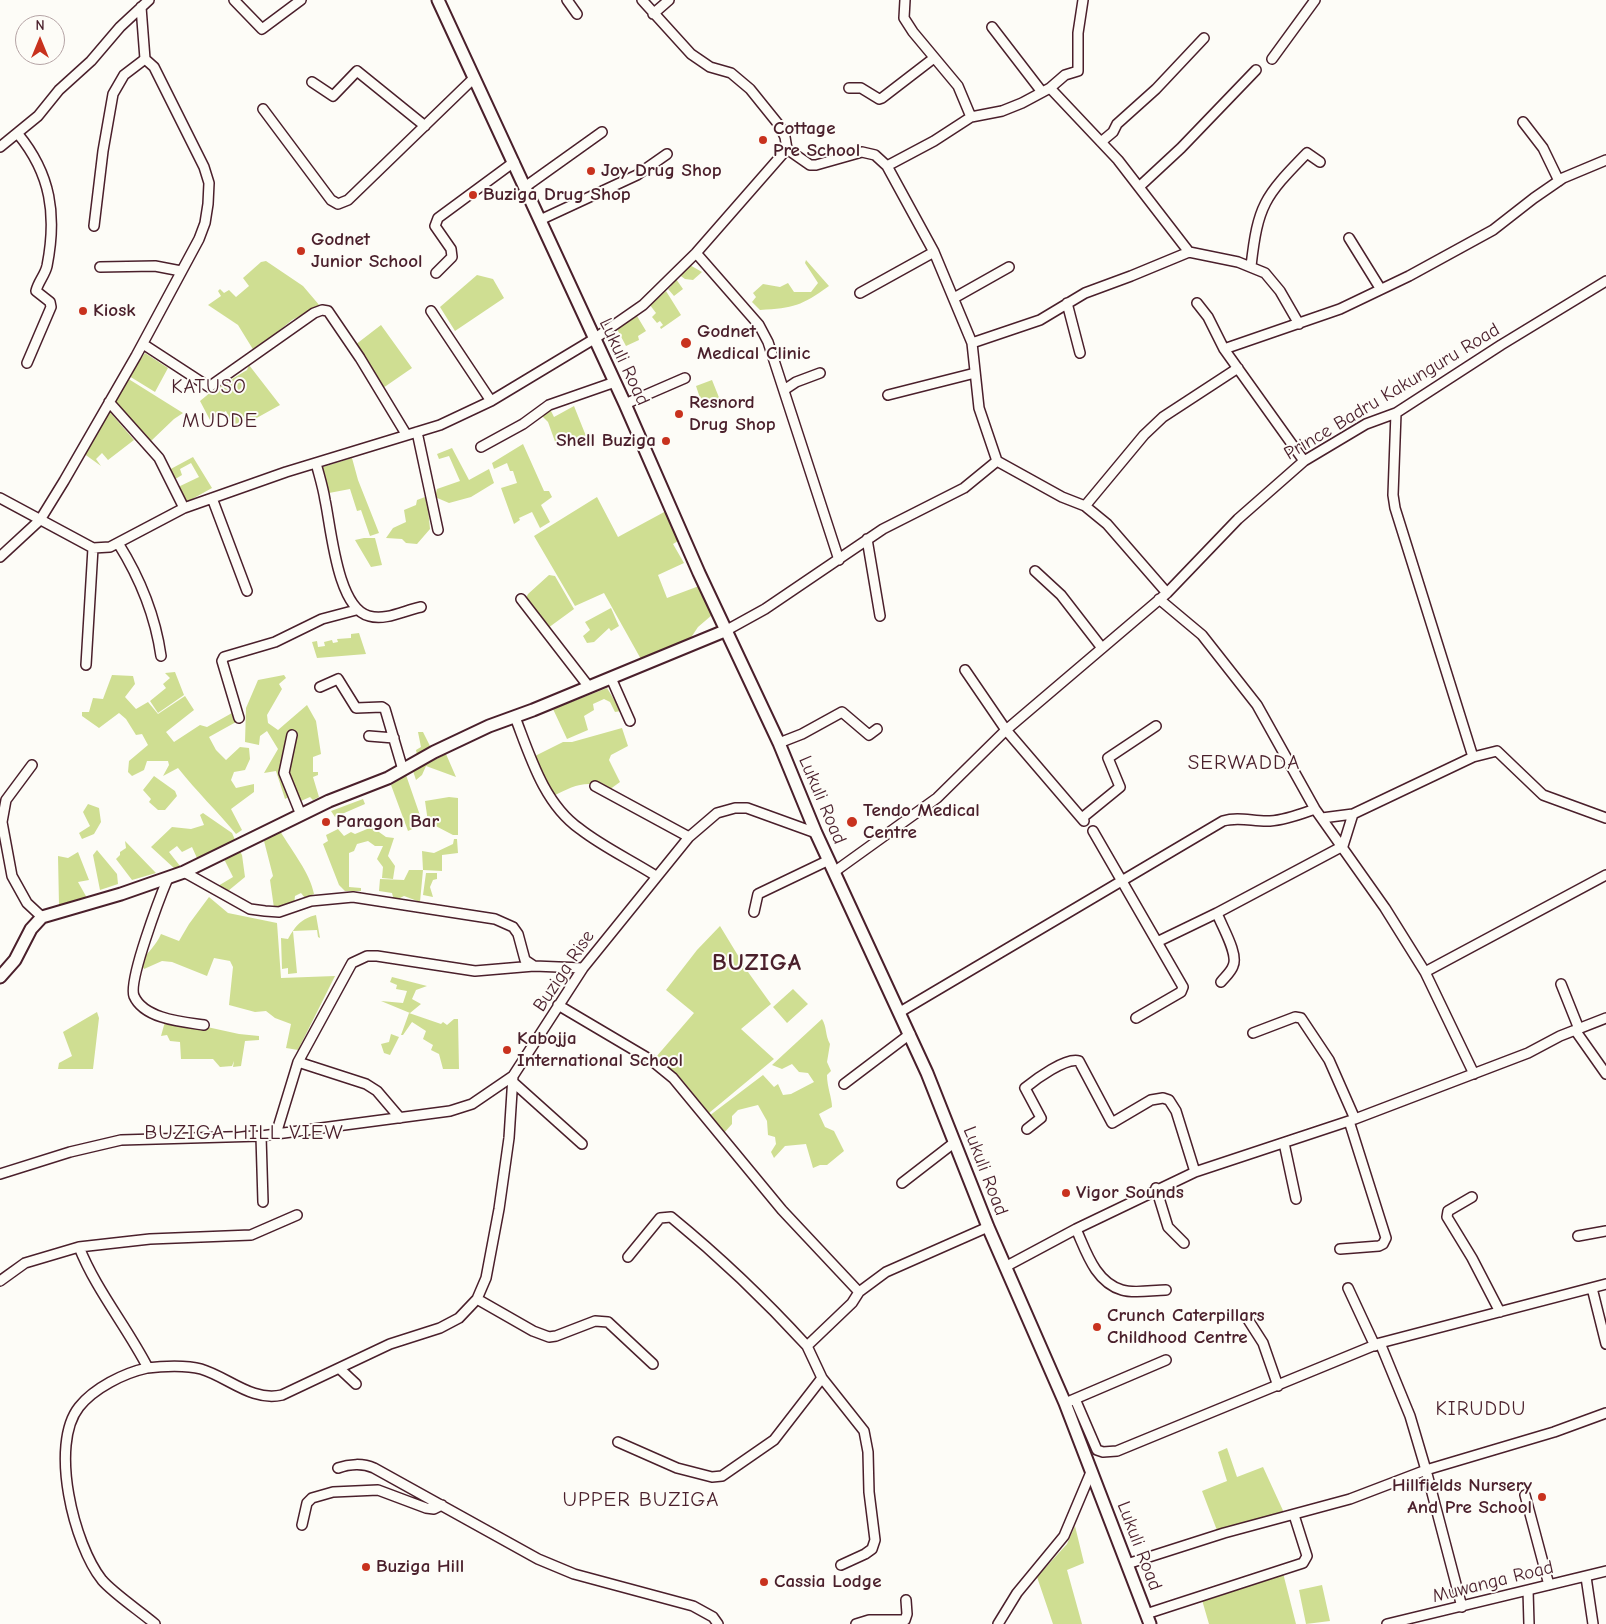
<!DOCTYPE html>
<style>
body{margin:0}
#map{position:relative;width:1606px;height:1624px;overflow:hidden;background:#fdfcf7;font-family:"Comic Neue",sans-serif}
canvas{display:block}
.north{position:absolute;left:15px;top:15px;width:50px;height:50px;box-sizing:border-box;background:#fdfcf7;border:1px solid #b5a4a5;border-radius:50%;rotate:0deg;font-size:14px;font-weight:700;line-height:20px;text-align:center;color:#4a1f2b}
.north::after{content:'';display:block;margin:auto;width:18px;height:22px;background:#c8321e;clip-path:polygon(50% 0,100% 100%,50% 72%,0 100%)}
</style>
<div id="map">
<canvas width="1606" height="1624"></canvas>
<div class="north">N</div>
</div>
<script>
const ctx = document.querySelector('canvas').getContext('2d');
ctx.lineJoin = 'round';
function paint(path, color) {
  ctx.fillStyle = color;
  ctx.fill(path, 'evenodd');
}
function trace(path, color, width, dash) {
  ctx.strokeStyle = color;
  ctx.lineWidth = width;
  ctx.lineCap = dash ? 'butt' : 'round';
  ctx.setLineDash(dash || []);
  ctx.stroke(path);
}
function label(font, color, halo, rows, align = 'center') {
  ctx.font = font + ' "Comic Neue",sans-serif';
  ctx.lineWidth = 4;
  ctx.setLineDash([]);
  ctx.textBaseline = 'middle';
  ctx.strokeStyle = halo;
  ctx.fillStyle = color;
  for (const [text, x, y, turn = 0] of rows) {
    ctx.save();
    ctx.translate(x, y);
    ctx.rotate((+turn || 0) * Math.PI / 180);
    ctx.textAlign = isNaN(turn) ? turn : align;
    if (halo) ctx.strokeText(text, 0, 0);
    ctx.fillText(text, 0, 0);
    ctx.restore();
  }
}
paint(new Path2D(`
 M806 260 829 286C801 306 794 308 760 310L752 302 756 297 753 293 763 284 780 287 788 283 794 292H811L818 283 805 263Z
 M266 261 303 286 320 306 292 320 254 351 238 325 208 305 221 296 218 291 220 289 224 293 229 290 236 297 249 286 243 278 261 262Z
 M688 264 702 272 693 280 685 279 678 274Z
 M477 275 493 279 504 298 455 331 440 307Z
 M676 279 683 289 674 296 668 289 671 286 669 284Z
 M666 291 681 315 661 329 660 327 663 325 660 321 657 323 652 317 656 313 650 305Z
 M637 316 646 331 638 336 639 340 626 346 617 329Z
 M381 325 412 368 383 388 355 345Z
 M145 353 168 368 155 392 129 376Z
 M249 365 280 405 253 420 251 418 234 428 226 411 210 420 200 401 229 377 232 379 247 370Z
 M127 378 183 413 174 419 151 441 112 402Z
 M712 380 722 405 720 406 716 400 702 404 696 386Z
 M574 406 586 436 557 447 548 422 540 414 549 407 554 417Z
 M109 411 134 440 108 460 102 453 96 459 101 466 83 453Z
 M523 444 544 491H549L552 497 541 505 550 522 540 528 532 512 519 518 520 520 514 524 501 488 517 483 513 471H510L507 463 494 469 492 463Z
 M452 448 469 480 489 469 494 483 471 497 449 503 435 497 437 489 460 481 449 456 439 459 437 454Z
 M193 457 212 488 185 503 176 488 199 477 191 463 180 469 182 475 172 481 167 471Z
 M352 458 358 480 379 533 370 536 361 510 357 511 350 489 329 493 320 471 323 467Z
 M425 497 428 508 430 529 417 544 406 543 402 539 386 538 393 528 406 522 404 510 416 505 417 500Z
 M597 497 618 537 666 511 678 541 673 544 684 563 658 575 667 598 699 586 712 615 698 627 690 639 642 661 604 593 575 606 534 536Z
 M364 538H375L382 565 371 567 355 540Z
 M549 575 555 576 574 609 548 628 525 600 528 594Z
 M611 608 619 626 611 631 609 628 594 642 587 643 583 636 590 630 585 622Z
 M359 633 366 654 317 658 312 642 317 641 318 647 325 646 324 642 332 640 333 643 338 642 337 639 351 638V634Z
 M175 672 184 695 158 713 150 701 166 688 163 684 170 678 165 673Z
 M112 675 133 676 135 684 125 697 136 709 148 702 158 714 185 696 194 710 166 732 174 742 200 725 207 727 232 713 236 722 209 737 216 750 226 760 240 747 249 748 250 759 245 770 234 772 231 780 236 788 254 784V792L231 809 242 830 236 834C217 811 197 792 178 768L163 776 169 765 168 761H147L144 770 132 776 128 772 129 761 148 745 142 734 136 735 126 719 119 713 99 728 82 716V712H89L93 698 103 699Z
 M284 675 286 678 279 684 282 689 267 715 268 723 278 730 307 705 316 721 321 754 313 757V772H318V775L313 777 319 797 313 800 310 797 301 801 295 795 293 781 294 794 285 799 276 771 264 773 278 749 267 731 260 736 259 745 245 742 246 708 258 680Z
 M607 688 621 711 615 712 610 702 604 699 593 704 594 710 584 716 588 730 567 739 553 709Z
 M622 728 628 746 611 755 609 760 620 782 609 790C589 778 573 786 553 796L535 756 563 742H572Z
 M418 732H423L431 748 417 755 416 750 421 747Z
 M446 754 456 777 426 766 422 775 416 780 413 771Z
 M406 775 423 824 408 831 391 785Z
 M154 776 175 791 177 796 165 810H158L149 802 151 799 143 790Z
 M449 797 458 798V835H453L428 822 425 801Z
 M363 799 365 804 335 817 331 811Z
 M88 804 99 808 101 822 94 834 82 839 79 833 90 826 83 812Z
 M203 813 232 833 236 842 197 858 192 847 182 852 177 846 169 852 180 866 175 869 151 847 172 827 191 829 204 825 200 815Z
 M372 827 386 837 394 838 388 856 395 866 393 879 382 878 383 867 377 859 383 846H375L368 841 357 844 354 851 349 853V887L361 888V891H345L339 885 323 844 328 841 326 835 338 829 344 836 351 832 355 834Z
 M280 831C292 851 310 873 314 894L305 898 301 893 295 896 294 905 274 908 270 880 273 876 264 841Z
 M454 839H457L458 853 442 855V871L423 870 420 902 404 896 394 901 392 893 379 891 380 879 404 880 409 870H423L422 851 434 853 453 844Z
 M125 841 156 873 132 880 116 859 120 855V852L126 848Z
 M238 848 242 855 245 877 228 891 218 886 233 877 223 857Z
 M97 850 117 874 118 884 100 890 93 855Z
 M78 852 89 880 78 882 87 898 59 905 58 856 68 858Z
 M426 873H437V879L433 880 430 887 433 897 423 895Z
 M209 897 228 913 277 923 281 978 335 976 298 1050 286 1048 291 1024 275 1018 266 1011 255 1012 229 1005 233 967 230 961 214 958 207 976 172 962 162 961 144 969 141 963C147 952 156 946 161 934L179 941 189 924Z
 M316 915 320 938 318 937 317 930 293 931 297 973 288 974V968L282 969 281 938 288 939C296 925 301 919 316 915Z
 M720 926 748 972 771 1004 741 1029 774 1059 709 1113 678 1075 656 1057 694 1013 666 990 697 950Z
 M392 977 427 986 416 990 412 999 421 1004 410 1013 381 1001 403 1003 407 991 396 989 397 985 390 982Z
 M793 989 808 1004 787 1023 773 1007Z
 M97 1012 99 1018 93 1069H58L59 1063 72 1056 63 1032Z
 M409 1013 441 1024 443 1022 447 1025 454 1019H458L459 1069H443L439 1054 431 1050 433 1045 423 1039 426 1031 412 1022 403 1035H401Z
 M166 1018 239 1034 259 1036V1040L245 1041 241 1066 233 1067 234 1061 232 1066 220 1067 213 1059H181L180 1042 170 1041 167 1035 161 1036Z
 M822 1019C827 1027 825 1035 830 1044L827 1062 831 1071 827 1075C827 1087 832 1098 832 1107L819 1114 825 1127 834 1131 844 1151 827 1165H820L813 1168 806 1144 785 1146 774 1158 771 1152 776 1144 775 1137 768 1135 767 1121 758 1105 738 1110 732 1116V1124L723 1134 709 1116 763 1075 774 1087 778 1084 783 1095 791 1094 814 1082 808 1073 799 1072 792 1064 782 1069 772 1065Z
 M391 1034 399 1037 390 1055 384 1053 381 1044 389 1042Z
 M1227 1448 1237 1477 1263 1467 1286 1517 1218 1533 1202 1491 1227 1481 1218 1452Z
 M1075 1526 1084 1563 1067 1570 1082 1624H1053L1037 1577 1067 1544Z
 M1283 1573 1296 1624H1209L1202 1600Z
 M1322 1585 1330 1621 1306 1624 1299 1590Z`), '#cfde92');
const minor = new Path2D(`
 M234 0 262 29 301 0
 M567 0 577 14
 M905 0 904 18 913 32 958 86 971 117
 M653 14 669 0
 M992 27 1042 92
 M1272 59 1315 0
 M312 82 333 96 357 71 425 126
 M849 88H861L879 99 882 98 934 58
 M1050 88 1118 160 1189 252 1238 262 1265 273 1280 291 1299 324
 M263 109 331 200 338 204 348 200 474 78
 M1523 122 1543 148 1559 181
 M18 134C51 174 57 215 47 266 45 275 38 282 36 291L50 302 51 307 27 363
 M1101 142 1113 132 1117 124 1156 89 1204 38
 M0 147 38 116 59 90 91 61 120 27 149 0
 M887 166 934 141 971 117 1002 111 1022 103 1050 88 1065 75 1078 71V33L1083 0
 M525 187 602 132
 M1139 187 1181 148 1256 70
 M540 220 637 175 667 154
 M94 226 103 151 113 94 124 75 145 59
 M1349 238 1380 288
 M696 253 759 325 768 342 839 560
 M1251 266C1258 205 1264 197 1307 153L1320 162
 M100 267 155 266 181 271
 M436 273 452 257 451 249 435 226 438 218 514 162
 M860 293 934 252
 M954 298 1009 267
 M1067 303 1080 353
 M1197 303 1208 317 1224 349 1304 461
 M431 311 491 401
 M972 343 1040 320 1085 293 1131 276 1189 252
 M143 344 209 387 314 313 322 310 328 311 360 358 406 434
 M1224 349 1340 309 1409 276 1493 230 1534 198 1563 178 1606 160
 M784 390 796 382 820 373
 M888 395 975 373
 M109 402 159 458 184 508
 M625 404 685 378
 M1396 413 1393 495 1395 508 1473 757
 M417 432 438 530
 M481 447 523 424 549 405 615 382
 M997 461 1062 497 1085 506 1107 524 1167 593
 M316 463C319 475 323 487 325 500 331 527 337 608 369 616 386 621 405 610 421 607
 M0 498 93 548 110 547 184 508 286 472 440 425 491 401 594 339 643 305 696 253 787 149 785 137 779 125 750 89 731 73 710 67 691 54 642 0
 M212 498 247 591
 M1085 506 1144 435 1163 417 1238 368
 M867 539 880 616
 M118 543C140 578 155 614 161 656
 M0 557 40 520 64 481 136 356 199 239 205 223 208 204 209 183 204 167 154 67 145 59 141 7
 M1035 571 1061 595 1102 648
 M521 599 589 687
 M1159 599 1202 635 1257 705 1315 809 1385 908 1425 972 1474 1074
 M727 630 765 609 883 529 964 488 997 461 979 408 972 343 934 252 887 166 875 155 862 152 816 165H810L787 149
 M86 665 93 548
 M965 670 1006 730 1084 821
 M611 678 630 721
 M320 687 338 679 356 708 382 707 385 709 403 770
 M515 717C530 756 544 804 580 829 603 847 631 860 656 876
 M239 718 222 661 224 657 275 642 322 619 356 610
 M292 735 284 773 301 815
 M369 736 394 738
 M779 743 802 734 842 712 869 735 877 729
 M32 765 6 800 2 822 12 876 27 903 42 917
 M595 786 689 837
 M1082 818 1120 787 1108 758 1156 726
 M1322 818 1353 814 1473 757 1497 751 1543 795 1606 818
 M1093 831 1183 987 1181 992 1136 1018
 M184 872 250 909 265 911 279 912 311 901 353 897 495 919 513 927 518 934 525 960 534 966 583 968
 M834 872 937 798 1006 730 1167 593 1238 519 1304 461 1366 424 1396 413 1501 345 1606 281
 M168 878C160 897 128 981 134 996 144 1019 183 1022 204 1025
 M754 912 758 894 829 860
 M1157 942 1217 913
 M1425 972 1606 875
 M1221 982C1225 977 1231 972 1233 966 1239 954 1221 925 1217 913L1343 846 1353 814
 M1561 984 1579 1029
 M558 1005 651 1060 673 1078 782 1210 859 1292 886 1272 988 1227
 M900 1012 1223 821C1239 816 1254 822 1270 821 1286 820 1301 814 1315 809
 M1575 1030 1606 1074
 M1253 1033 1295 1017 1301 1018 1329 1060 1355 1119
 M298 1062 366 1084 377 1091 400 1118
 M514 1083 582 1144
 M844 1084 910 1034
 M1027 1129 1041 1118 1025 1088C1036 1079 1066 1057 1079 1061L1112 1123 1151 1100 1163 1098 1169 1100 1176 1111 1195 1172
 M276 1134 298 1062 352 963 367 956H377L475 971 534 966
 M261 1136 263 1202
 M1284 1143 1296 1199
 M0 1174 70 1152 121 1140 261 1136 450 1111 472 1104 513 1076
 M902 1183 955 1142
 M1156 1188 1168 1227 1184 1243
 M1472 1197 1448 1211 1447 1217 1472 1258 1500 1312
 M1076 1229C1086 1251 1095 1282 1122 1290 1134 1294 1153 1290 1166 1290
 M1578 1236 1606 1231
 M79 1247C96 1290 127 1327 148 1368
 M1340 1249 1379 1246 1383 1244 1386 1238 1349 1121
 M628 1257 660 1218 671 1217C720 1257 765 1300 807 1346
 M1005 1267 1076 1229 1195 1172 1355 1119 1528 1053 1560 1036 1606 1018
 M0 1281 25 1263 79 1247 150 1239 251 1235 297 1215
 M1348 1288 1375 1346
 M1592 1288 1606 1344
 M477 1299 533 1331 549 1337 556 1336 595 1321 608 1322 653 1364
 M1247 1318 1263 1343 1278 1386
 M340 1369 356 1384
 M822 1378 864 1431 868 1452 869 1492 875 1540 872 1549 865 1554 841 1565
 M1075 1399 1097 1450 1103 1452 1117 1451 1380 1343 1606 1284
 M1070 1401 1166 1360
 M618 1442 677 1468 712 1477 722 1476 774 1440 822 1378 807 1346 852 1303 859 1292
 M338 1468C349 1464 363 1463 374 1468L538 1559 574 1574 693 1606 713 1617 718 1624
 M1525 1495 1549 1585
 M302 1525 307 1503 312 1498 333 1492 378 1490 426 1508 434 1509 442 1505
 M1127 1564 1224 1533 1350 1499 1426 1470 1410 1416 1380 1343
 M1586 1577 1593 1624
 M1528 1590 1529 1624
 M1462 1607 1426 1470 1554 1432 1606 1413
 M1146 1614 1303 1563 1307 1556 1294 1515
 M155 1624C141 1612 113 1593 102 1580 74 1545 49 1445 79 1407 94 1388 124 1373 147 1368 162 1366 187 1365 201 1369 228 1377 252 1402 282 1395L390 1344 440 1328 459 1318 477 1299 486 1278 499 1209 509 1138 513 1076 583 968 689 837 717 813 735 808H747L816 833
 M856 1624 869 1620H905L907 1614 906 1600
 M998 1624 1017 1593 1064 1536 1091 1472
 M1387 1624 1606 1571`);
const tertiary = new Path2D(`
 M438 0 625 404 699 573 779 743 816 833 927 1073 988 1227 1065 1403 1150 1624
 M0 977 15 960 31 929 42 917 121 894 184 872 329 801 388 778 434 752 489 726 533 710 727 630`);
trace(minor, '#4a1f2b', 12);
trace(tertiary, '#4a1f2b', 15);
trace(minor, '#fdfcf7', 9);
trace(tertiary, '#fdfcf7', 11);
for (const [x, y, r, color] of [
 [763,140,5,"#c8321e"],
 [591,171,5,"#c8321e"],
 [473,195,5,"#c8321e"],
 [301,251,5,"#c8321e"],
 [83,311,5,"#c8321e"],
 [686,343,6,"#c8321e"],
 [679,414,5,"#c8321e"],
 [666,441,5,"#c8321e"],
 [326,822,5,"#c8321e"],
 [852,822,6,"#c8321e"],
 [507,1050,5,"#c8321e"],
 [1066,1193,5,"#c8321e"],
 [1097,1327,5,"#c8321e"],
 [1542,1497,5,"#c8321e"],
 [366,1567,5,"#c8321e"],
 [764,1582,5,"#c8321e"]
]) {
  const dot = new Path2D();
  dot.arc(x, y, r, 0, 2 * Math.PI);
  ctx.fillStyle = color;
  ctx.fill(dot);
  trace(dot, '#fdfcf7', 2);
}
label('bold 19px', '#4a1f2b', '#fdfcf7', [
 ["Cottage",773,129],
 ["Pre School",773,151],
 ["Joy Drug Shop",601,171],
 ["Buziga Drug Shop",483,195],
 ["Godnet",311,240],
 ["Junior School",311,262],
 ["Kiosk",93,311],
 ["Godnet",697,332],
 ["Medical Clinic",697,354],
 ["Resnord",689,403],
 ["Drug Shop",689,425],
 ["Shell Buziga",656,441,"right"],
 ["Tendo Medical",863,811],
 ["Centre",863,833],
 ["Paragon Bar",336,822],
 ["Kabojja",517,1039],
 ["International School",517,1061],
 ["Vigor Sounds",1076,1193],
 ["Crunch Caterpillars",1107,1316],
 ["Childhood Centre",1107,1338],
 ["Hillfields Nursery",1532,1486,"right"],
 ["And Pre School",1532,1508,"right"],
 ["Buziga Hill",376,1567],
 ["Cassia Lodge",774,1582]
], 'left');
label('19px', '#4a1f2b', '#fdfcf7', [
 ["Lukuli Road",624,362,65],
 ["Prince Badru Kakunguru Road",1392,392,-31],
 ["Lukuli Road",822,800,67],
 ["Buziga Rise",564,971,-56],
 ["Lukuli Road",985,1171,69],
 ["Lukuli Road",1139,1546,69],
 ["Muwanga Road",1493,1582,-14]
]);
ctx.letterSpacing = '1px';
label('20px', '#4a1f2b', '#fdfcf7', [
 ["KATUSO",209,387],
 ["KIRUDDU",1481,1409]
]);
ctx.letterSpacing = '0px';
ctx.letterSpacing = '1px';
label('21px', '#4a1f2b', '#fdfcf7', [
 ["MUDDE",220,421],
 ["SERWADDA",1244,763],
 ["BUZIGA HILL VIEW",244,1133],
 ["UPPER BUZIGA",641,1500]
]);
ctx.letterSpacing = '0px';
ctx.letterSpacing = '1px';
label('bold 24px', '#4a1f2b', '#fdfcf7', [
 ["BUZIGA",757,963]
]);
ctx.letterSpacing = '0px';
</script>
